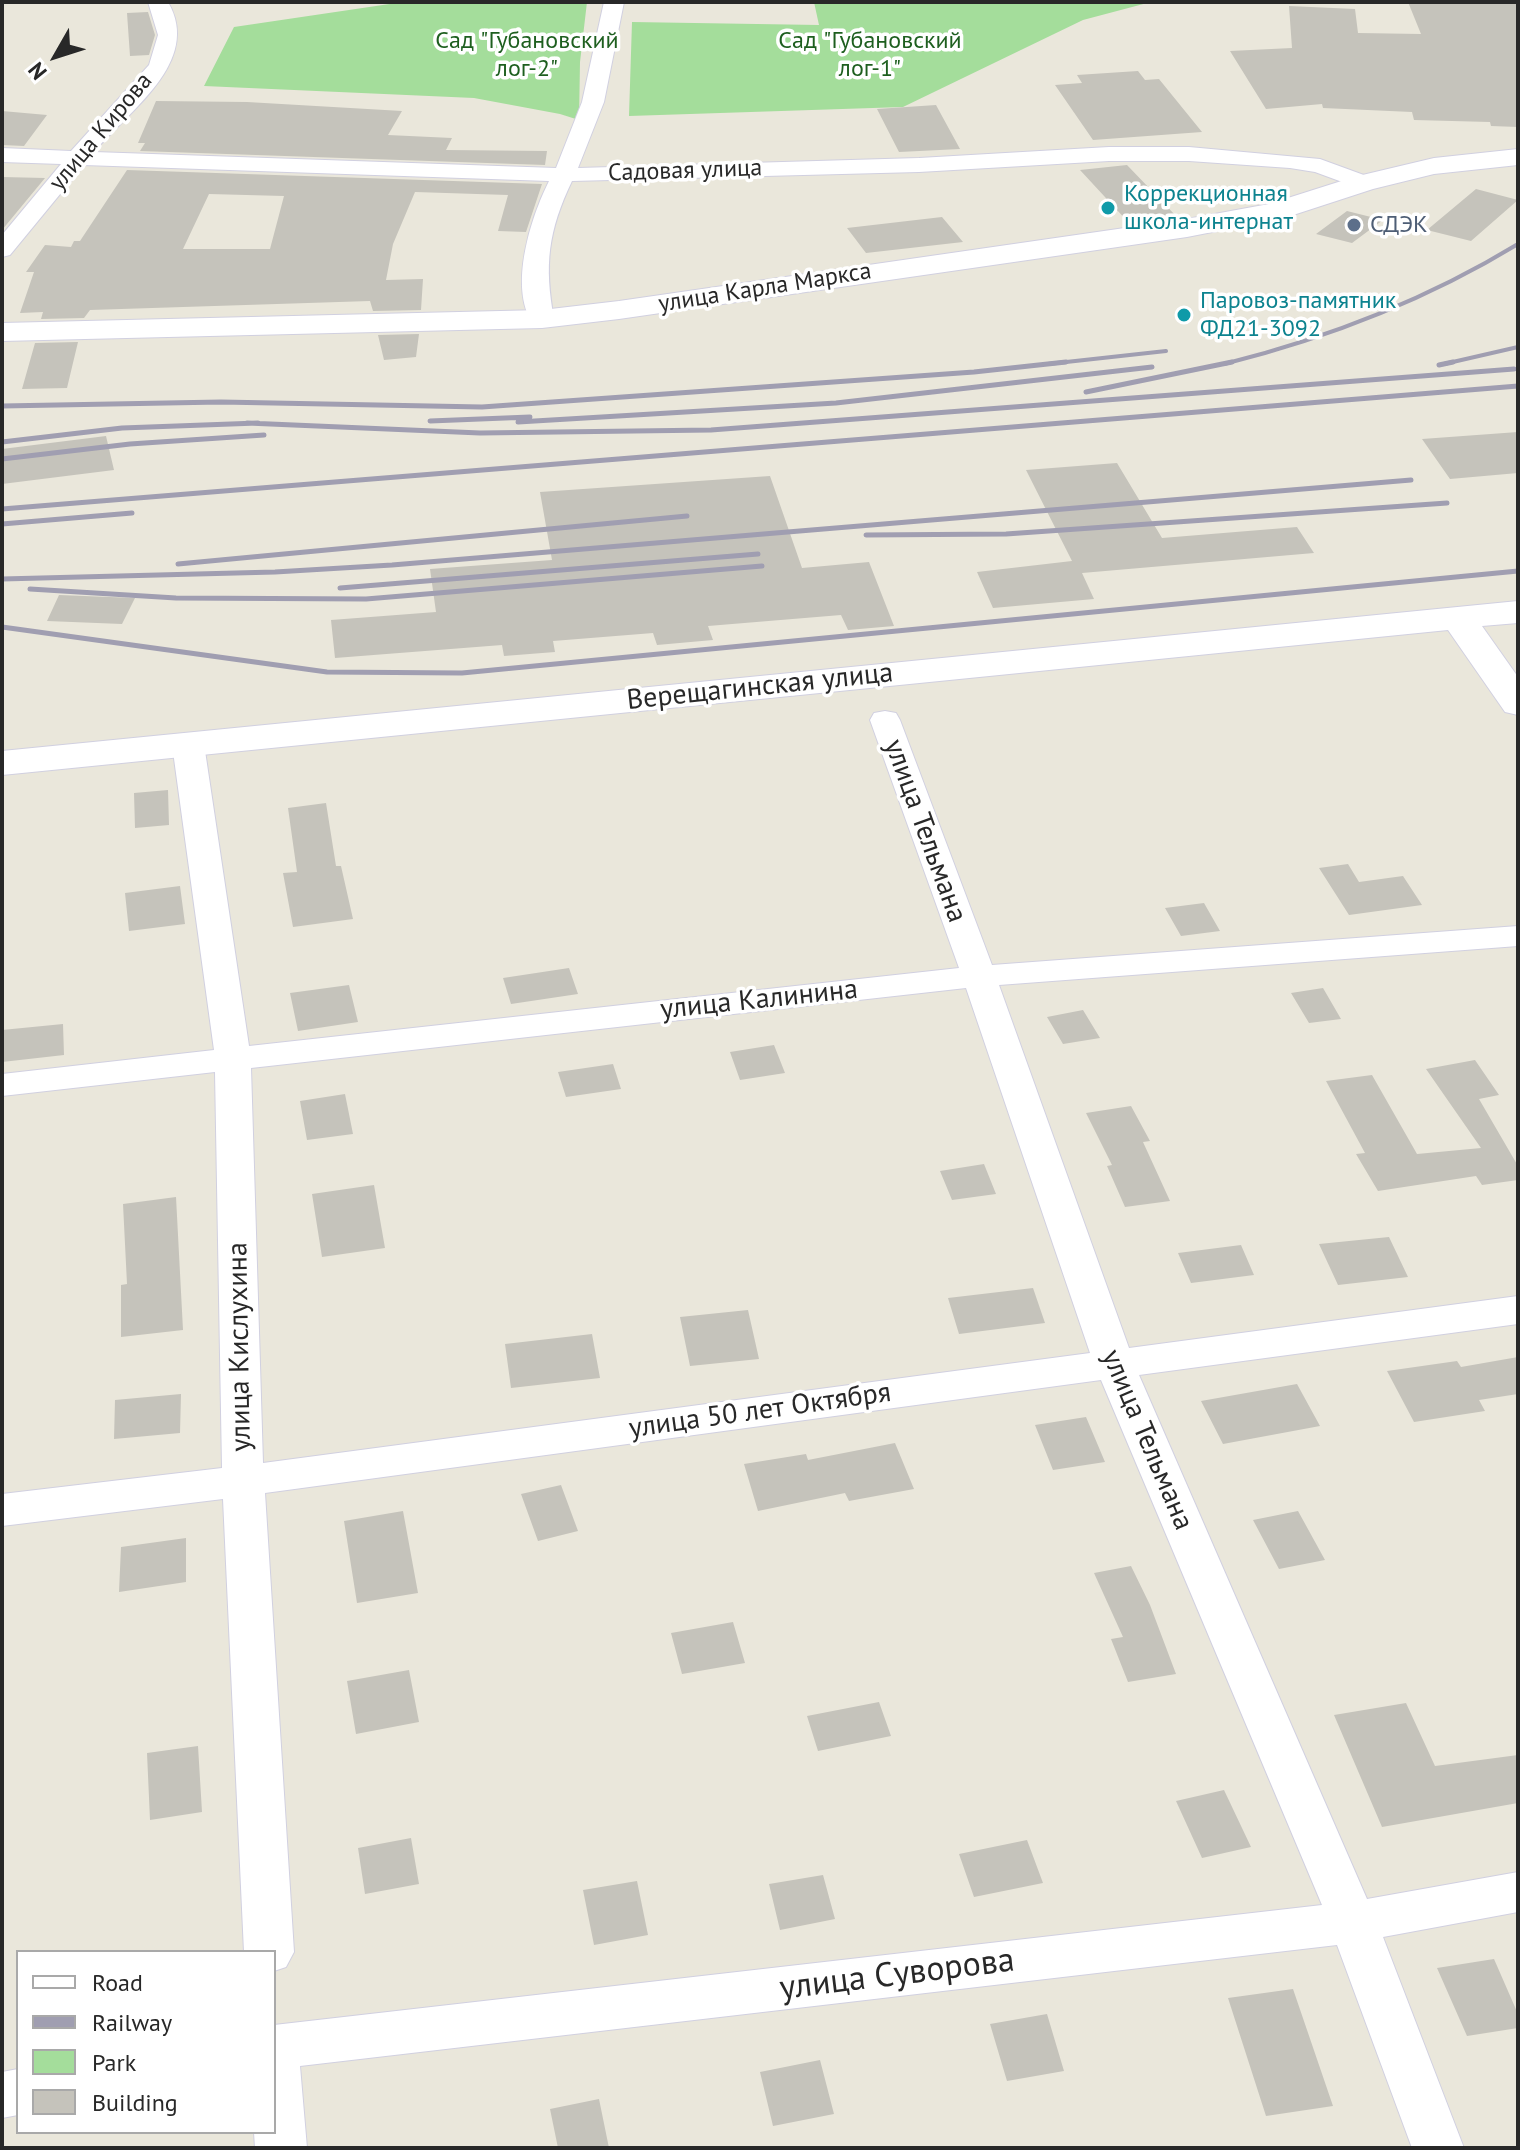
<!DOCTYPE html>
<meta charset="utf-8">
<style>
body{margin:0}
#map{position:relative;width:1520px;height:2150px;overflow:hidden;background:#eae7db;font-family:"PT Sans",sans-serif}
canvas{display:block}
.frame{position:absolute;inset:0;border:4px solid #282828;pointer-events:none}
.legend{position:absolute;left:16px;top:1950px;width:260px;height:184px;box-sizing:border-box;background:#fff;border:2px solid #a9a9a9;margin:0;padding:10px 14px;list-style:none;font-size:24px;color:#282828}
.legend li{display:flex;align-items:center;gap:16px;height:40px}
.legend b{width:40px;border:2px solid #a9a9a9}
.north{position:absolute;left:16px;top:16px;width:80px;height:80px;-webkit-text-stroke:6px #fff;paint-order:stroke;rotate:231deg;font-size:22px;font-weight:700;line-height:32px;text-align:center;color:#282828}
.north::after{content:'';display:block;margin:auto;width:28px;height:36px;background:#282828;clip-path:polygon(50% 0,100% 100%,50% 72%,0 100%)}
</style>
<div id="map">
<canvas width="1520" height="2150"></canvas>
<div class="frame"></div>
<ul class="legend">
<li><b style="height:10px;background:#fff"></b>Road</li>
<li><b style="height:10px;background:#a09eb1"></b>Railway</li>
<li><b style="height:22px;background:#a4dd9b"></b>Park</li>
<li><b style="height:22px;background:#c5c3bb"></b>Building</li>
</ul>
<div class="north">N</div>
</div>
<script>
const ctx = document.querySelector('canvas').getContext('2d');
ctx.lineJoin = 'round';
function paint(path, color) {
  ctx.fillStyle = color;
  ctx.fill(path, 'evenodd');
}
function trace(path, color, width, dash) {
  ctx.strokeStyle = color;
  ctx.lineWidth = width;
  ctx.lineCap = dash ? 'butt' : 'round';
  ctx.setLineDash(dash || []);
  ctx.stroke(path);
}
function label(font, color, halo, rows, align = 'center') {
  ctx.font = font + ' "PT Sans",sans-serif';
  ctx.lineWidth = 7;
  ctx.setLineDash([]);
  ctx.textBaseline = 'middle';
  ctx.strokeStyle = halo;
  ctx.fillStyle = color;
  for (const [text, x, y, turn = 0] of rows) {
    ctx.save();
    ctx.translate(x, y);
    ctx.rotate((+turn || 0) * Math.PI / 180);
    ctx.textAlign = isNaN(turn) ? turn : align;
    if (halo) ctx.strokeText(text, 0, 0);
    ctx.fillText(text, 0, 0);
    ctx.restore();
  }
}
paint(new Path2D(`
 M403 2H587L580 62 579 120 560 114 474 98 204 86 234 27Z
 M814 2H1151L1083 20 903 107 629 116 632 22 819 25Z`), '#a4dd9b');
paint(new Path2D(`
 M1408 2H1518V127L1491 126 1490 122 1414 120 1412 112 1323 108 1322 104 1266 109 1230 51 1292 48 1289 6 1355 9 1358 33 1421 34Z
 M148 12 155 35 149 55 130 56 127 13Z
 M1138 71 1145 80 1159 79 1202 132 1093 140 1055 85 1082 83 1077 75Z
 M156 101 247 102 402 111 388 135 452 138 446 150 547 151 545 165 140 151 145 143H138Z
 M936 105 960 149 899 152 877 109Z
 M2 111 47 115 24 146 2 145Z
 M1127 165 1177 217 1129 223 1080 170Z
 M127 170 542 184 526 232 498 231 508 195 415 192 393 244 386 280 423 279 421 310 373 311 370 301 90 310 84 318 41 319 43 312 20 313 34 272H26L45 245 71 247 74 241H80ZM209 194 284 196 270 249H183Z
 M2 177 45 178 2 230Z
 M1476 189 1518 200 1471 241 1427 230Z
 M1347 211 1383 220 1352 243 1316 234Z
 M942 217 963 242 866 253 847 228Z
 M419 334 416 357 384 360 378 335Z
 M78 342 67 388 22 389 35 343Z
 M1518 432V473L1450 479 1422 439Z
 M106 436 114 470 2 484V449Z
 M1117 463 1162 538 1297 527 1314 553 1082 573 1094 599 993 608 977 572 1072 561 1026 470Z
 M770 476 802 568 869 562 894 626 848 630 841 615 708 626 713 640 657 645 653 633 553 641 555 652 504 656 502 645 335 658 331 620 436 612 430 569 552 560 540 492Z
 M59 595 135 598 122 624 47 621Z
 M168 790 169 825 135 828 134 793Z
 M326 803 336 866H341L353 919 293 927 283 873 297 872 288 808Z
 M1348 864 1359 882 1403 876 1422 905 1349 915 1319 868Z
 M180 886 185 924 129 931 125 893Z
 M1204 903 1220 931 1181 936 1165 908Z
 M569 968 578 994 511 1004 503 978Z
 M349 985 358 1022 298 1031 290 993Z
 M1323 988 1341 1019 1309 1023 1291 993Z
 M1083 1010 1100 1038 1063 1044 1047 1017Z
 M63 1024 64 1055 2 1062V1030Z
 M774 1045 785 1073 740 1080 730 1052Z
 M1475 1060 1499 1095 1479 1099 1518 1166V1180L1482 1185 1476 1176 1378 1191 1356 1154 1365 1153 1326 1081 1372 1075 1417 1154 1481 1148 1426 1069Z
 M613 1064 621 1089 566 1097 558 1072Z
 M345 1094 353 1134 307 1140 300 1101Z
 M1131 1106 1150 1141 1143 1142 1170 1201 1125 1207 1107 1166 1112 1165 1086 1113Z
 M984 1164 996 1194 952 1200 940 1171Z
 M374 1185 385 1248 322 1257 312 1194Z
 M176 1197 183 1330 121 1337V1285L127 1284 123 1204Z
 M1389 1237 1408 1277 1338 1285 1319 1244Z
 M1241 1245 1254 1275 1191 1283 1178 1253Z
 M1033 1288 1045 1323 959 1334 948 1298Z
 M748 1310 759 1359 690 1366 680 1317Z
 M592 1334 600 1378 511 1388 505 1344Z
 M1518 1357V1394L1479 1400 1485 1411 1414 1422 1387 1371 1457 1361 1461 1367Z
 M1297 1384 1320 1426 1223 1444 1201 1401Z
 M181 1394 180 1433 114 1439 115 1400Z
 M1086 1417 1105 1462 1053 1470 1035 1425Z
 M895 1443 914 1489 849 1501 845 1493 758 1511 744 1464 806 1454 808 1460Z
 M561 1485 578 1531 538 1541 521 1494Z
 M403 1511 418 1593 357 1603 344 1521Z
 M1298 1511 1325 1560 1279 1569 1253 1520Z
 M186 1538V1582L119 1592 121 1547Z
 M1131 1566 1150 1605 1176 1674 1128 1682 1111 1639 1123 1637 1094 1573Z
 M733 1622 745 1663 682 1674 671 1633Z
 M409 1670 419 1722 356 1734 347 1681Z
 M879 1702 891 1736 818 1751 807 1716Z
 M1406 1703 1435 1766 1518 1755V1803L1382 1827 1334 1715Z
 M198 1746 202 1812 150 1820 147 1753Z
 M1224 1790 1251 1847 1202 1858 1176 1801Z
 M411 1838 419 1884 365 1894 358 1848Z
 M1027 1840 1043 1883 974 1897 959 1854Z
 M823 1875 835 1919 780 1930 769 1884Z
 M637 1881 648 1935 594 1945 583 1890Z
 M1494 1959 1518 2014V2028L1467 2036 1437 1968Z
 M1293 1989 1333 2106 1266 2116 1228 1998Z
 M1047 2014 1064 2071 1007 2081 990 2024Z
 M820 2060 834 2114 773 2126 760 2072Z
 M599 2099 609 2148H558L550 2109Z`), '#c5c3bb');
const street = new Path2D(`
 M148 2H168C203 62 128 111 94 152L556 168 582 102 604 2H624L604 102 578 168 919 158 1109 147H1189L1320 159 1372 178 1375 183 1372 188 1364 190 1315 172 1290 168 1189 161H1109L919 172 572 181C548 231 544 265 554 319L551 324H533C508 287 531 217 549 181L84 165 10 255 2 257V235L61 164 2 162V148L71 151 149 65 158 35Z
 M885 711 896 713 900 720 992 965 1518 926V946L999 985 1129 1348 1518 1296V1324L1139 1375 1367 1899 1518 1872V1912L1383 1937 1464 2148H1412L1337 1945 300 2066 307 2148H255L254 2132H274V2025L1322 1905 1101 1380 265 1493 294 1952 286 1967 274 1971V1952H244L223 1499 2 1526V1494L222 1468 215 1072 2 1096V1074L214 1050 172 744 177 737 188 735 199 737 204 744 249 1046 959 968 870 720 874 713ZM966 988 1090 1353 263 1463 251 1068Z
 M18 2069V2115L2 2118V2072Z`);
const secondary = new Path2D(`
 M1518 149V165L1434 174 1373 189 1284 218 1187 237 619 319 542 328 2 341V323L542 310 619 301 1187 219 1269 204 1354 177 1434 158Z
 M1518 601V623L1482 626 1518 677V715L1505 712 1448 630 2 775V751Z`);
trace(street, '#d1d0e0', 2);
trace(secondary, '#d1d0e0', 2);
paint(street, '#fff');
paint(secondary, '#fff');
trace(new Path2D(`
 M1048 364 1166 351
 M1224 364C1328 338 1426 300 1518 244
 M1444 364 1518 347`), '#a09eb1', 4);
trace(new Path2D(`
 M1439 365 1453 362
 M1086 392 1232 362
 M2 406 221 402 482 407 974 372 1066 362
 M430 421 530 417
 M518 422 836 403 1152 367
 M247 423 480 433 711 430 1514 369
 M2 442 122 428 258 423
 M2 459 130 444 264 435
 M2 509 1518 386
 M2 524 132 513
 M866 535 1006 534 1447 503
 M178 564 687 516
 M2 579 275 572 392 565 1411 480
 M340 588 758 554
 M30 589 176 598 366 599 762 566
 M2 627 327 672 462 673 1518 571`), '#a09eb1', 5);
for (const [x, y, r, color] of [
 [1108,208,8,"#0f9aa8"],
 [1354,225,8,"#5c6f8a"],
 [1184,315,8,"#0f9aa8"]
]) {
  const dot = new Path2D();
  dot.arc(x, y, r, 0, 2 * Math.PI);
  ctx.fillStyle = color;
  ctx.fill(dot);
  trace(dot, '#fff', 3);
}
label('24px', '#1e5f1f', '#fff', [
 ["Сад \"Губановский",527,41],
 ["лог-2\"",527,69],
 ["Сад \"Губановский",870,41],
 ["лог-1\"",870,69]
]);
label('24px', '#282828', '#fff', [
 ["улица Кирова",101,132,-50],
 ["Садовая улица",685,171,-2],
 ["улица Карла Маркса",765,288,-9]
]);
label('24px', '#0d838f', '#fff', [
 ["Коррекционная",1124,194],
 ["школа-интернат",1124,222],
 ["Паровоз-памятник",1200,301],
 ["ФД21-3092",1200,329]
], 'left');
label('24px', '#4e5e75', '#fff', [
 ["СДЭК",1370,225]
], 'left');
label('28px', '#282828', '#fff', [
 ["Верещагинская улица",760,687,-6],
 ["улица Тельмана",925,831,70],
 ["улица Калинина",759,1000,-6],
 ["улица Кислухина",240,1347,-91],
 ["улица 50 лет Октября",760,1411,-8],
 ["улица Тельмана",1147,1440,67]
]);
label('34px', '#282828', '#fff', [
 ["улица Суворова",897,1975,-7]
]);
</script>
